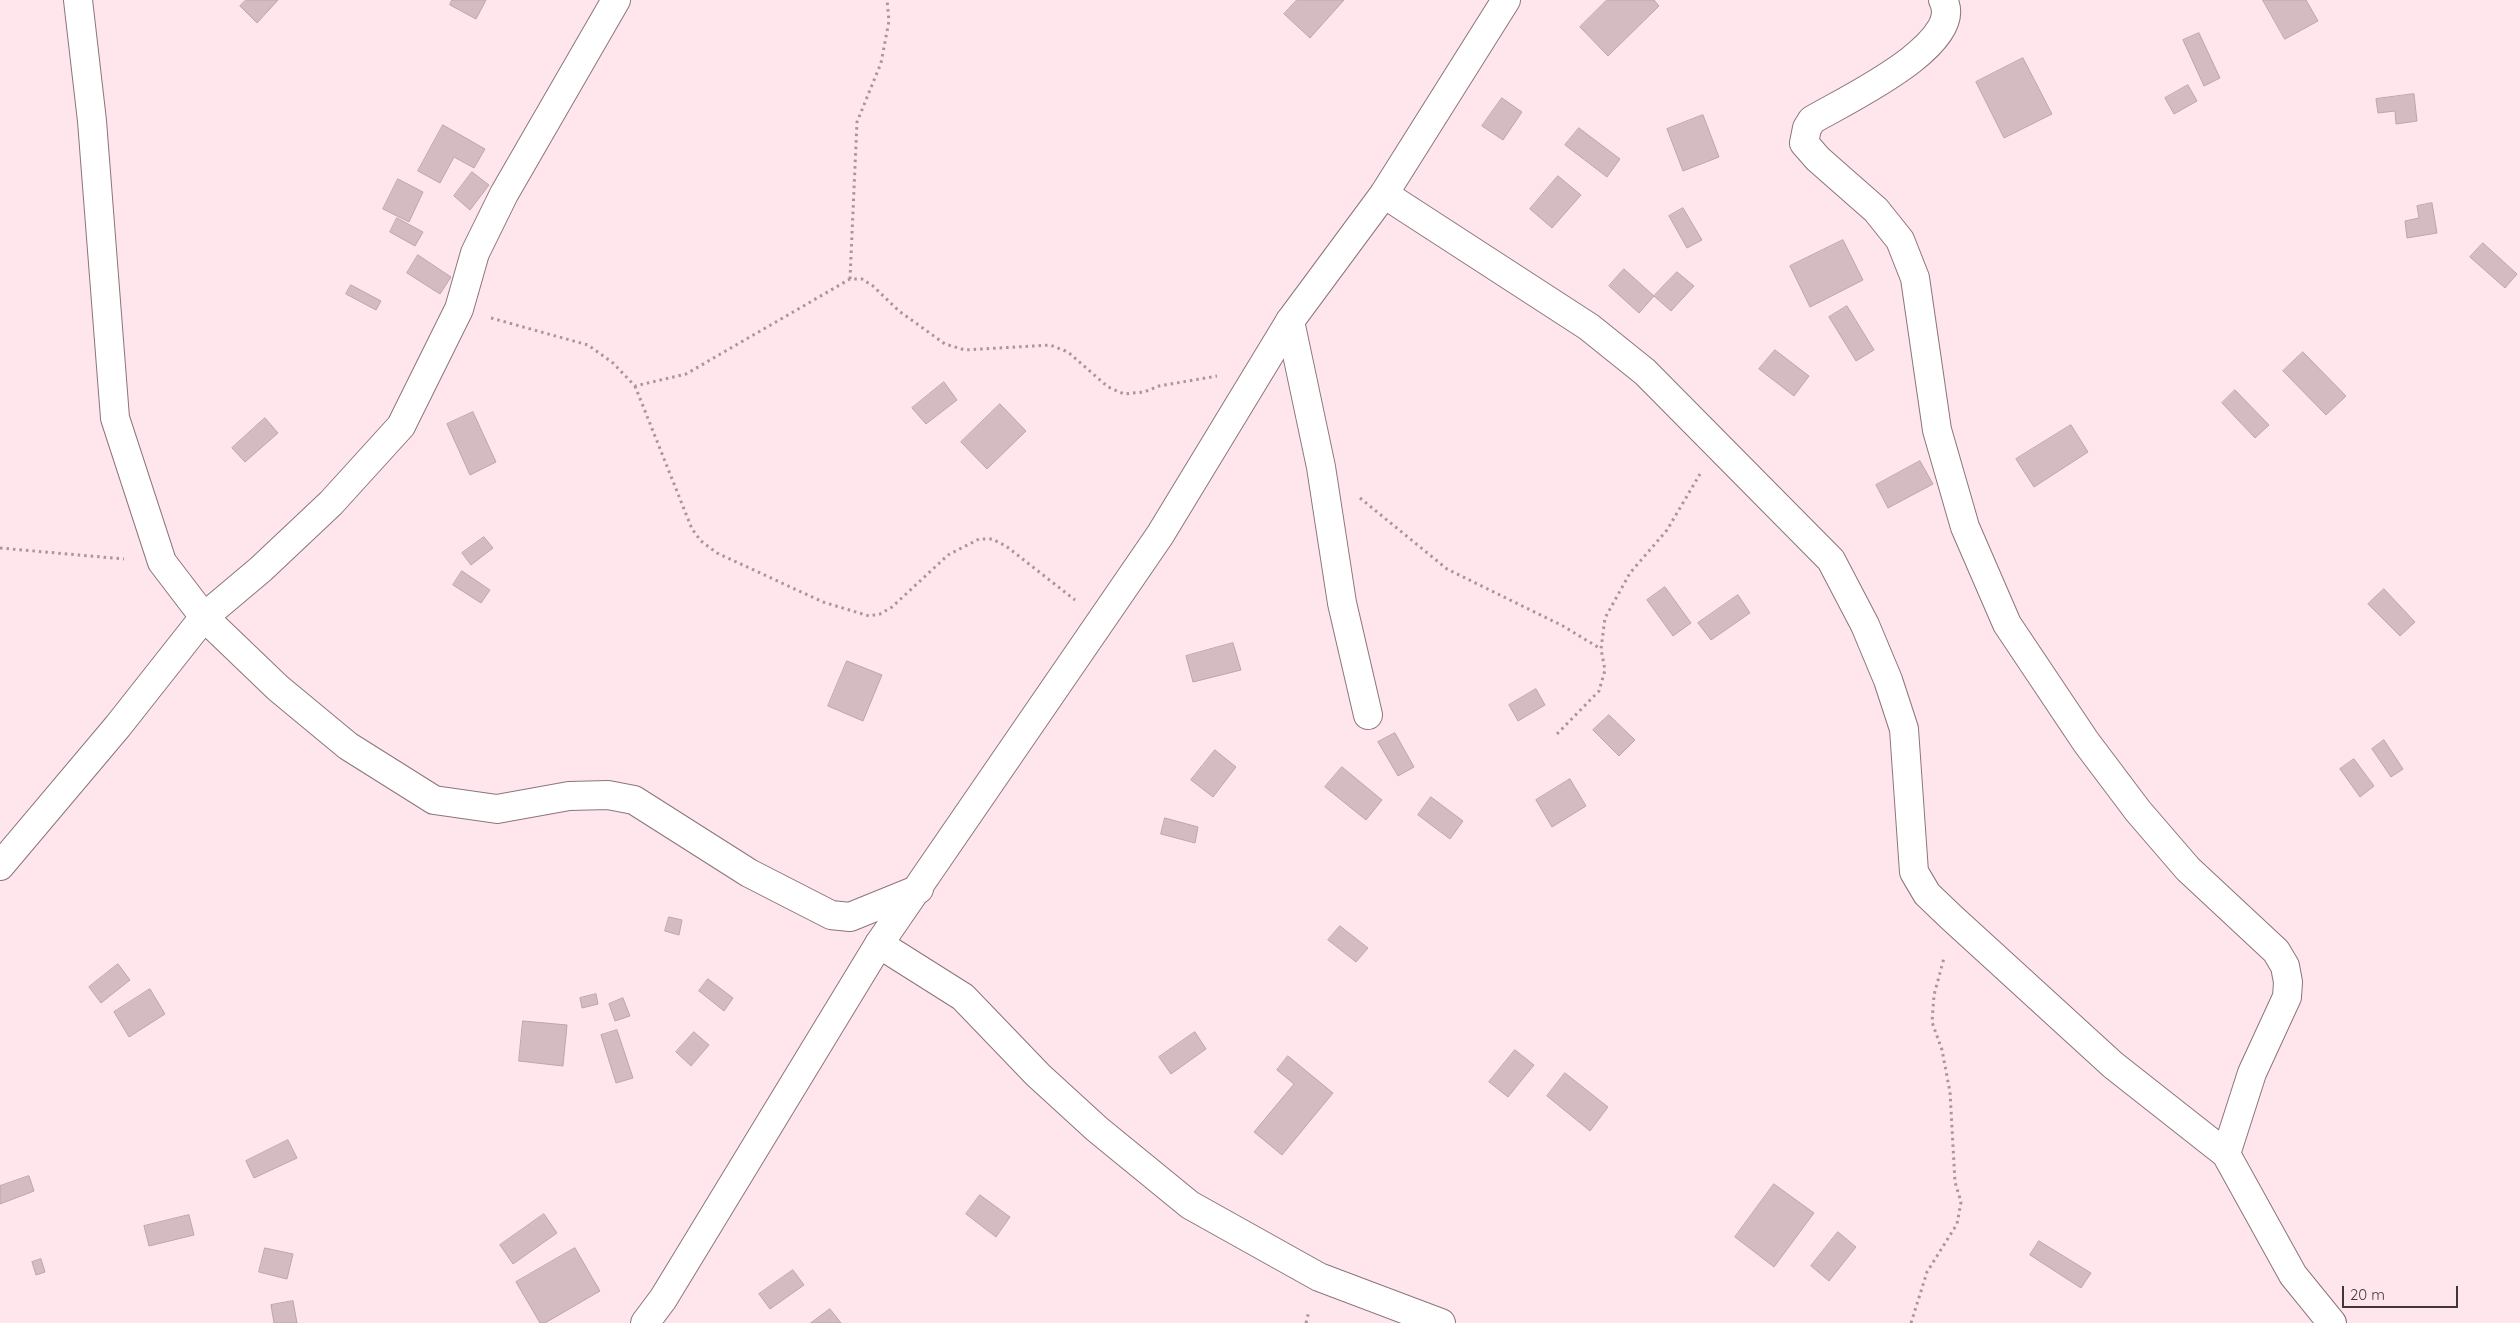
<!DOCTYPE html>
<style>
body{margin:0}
#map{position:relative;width:2520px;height:1323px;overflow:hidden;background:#ffe6ec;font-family:Quicksand,sans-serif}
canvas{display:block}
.scale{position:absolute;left:2342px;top:1286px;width:116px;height:22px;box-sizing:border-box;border:2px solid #41373a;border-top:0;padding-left:6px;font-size:15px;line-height:18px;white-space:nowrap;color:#41373a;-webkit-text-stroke:4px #ffe6ec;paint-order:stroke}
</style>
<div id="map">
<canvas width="2520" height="1323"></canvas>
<div class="scale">20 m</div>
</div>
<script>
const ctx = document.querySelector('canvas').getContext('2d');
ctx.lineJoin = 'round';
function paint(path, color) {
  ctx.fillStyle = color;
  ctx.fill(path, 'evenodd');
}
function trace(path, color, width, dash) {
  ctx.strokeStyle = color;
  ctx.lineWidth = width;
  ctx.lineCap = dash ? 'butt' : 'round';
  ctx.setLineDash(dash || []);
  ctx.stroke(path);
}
const building = new Path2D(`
 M246 0H278L257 23 240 6Z
 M452 0H486L476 19 450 5Z
 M1297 0H1344L1310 38 1284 14Z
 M1607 0H1654L1659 6 1608 56 1580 27Z
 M2263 0H2306L2318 21 2285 39Z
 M2199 33 2220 78 2204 86 2183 40Z
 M2023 58 2052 114 2004 138 1976 82Z
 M2188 85 2197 101 2174 114 2165 98Z
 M2414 94 2417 121 2396 124 2395 111 2378 113 2376 99Z
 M1502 98 1522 112 1503 140 1482 126Z
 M1703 115 1719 157 1683 171 1667 129Z
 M443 125 485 149 474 168 454 157 440 183 418 171Z
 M1579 128 1620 159 1607 177 1565 145Z
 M472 172 489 185 470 210 454 196Z
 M1558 176 1581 195 1552 228 1530 209Z
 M398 179 423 192 409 222 383 209Z
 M2432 203 2437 233 2407 238 2405 221 2419 218 2417 206Z
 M1683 208 1702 240 1687 248 1669 216Z
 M397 218 423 232 415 246 390 232Z
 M1843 240 1863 280 1810 307 1790 266Z
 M2483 243 2517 274 2505 288 2470 257Z
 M418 255 451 277 440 294 407 273Z
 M1624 269 1654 296 1639 313 1609 286Z
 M1677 272 1694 286 1671 311 1654 296Z
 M351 285 381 301 376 310 346 294Z
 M1847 306 1874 350 1856 361 1829 317Z
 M1775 350 1809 376 1794 396 1759 369Z
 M2303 352 2346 396 2326 415 2283 371Z
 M944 382 957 400 926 424 912 408Z
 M2235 390 2269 425 2255 438 2222 403Z
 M1000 404 1026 431 987 469 961 442Z
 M473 412 496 462 470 475 447 424Z
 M265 418 278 433 245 462 232 448Z
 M2071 425 2088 452 2034 487 2016 459Z
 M1920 461 1933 484 1888 508 1876 485Z
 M484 537 493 548 471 565 462 553Z
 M462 571 490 590 481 603 453 585Z
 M1665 587 1691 623 1673 636 1647 600Z
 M2384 589 2415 622 2400 636 2368 604Z
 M1738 595 1750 613 1711 640 1698 623Z
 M1233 643 1241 670 1193 682 1186 656Z
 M847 661 882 675 863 721 828 706Z
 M1536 689 1545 705 1518 721 1509 705Z
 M1609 715 1635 740 1619 756 1593 730Z
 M1395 733 1414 767 1398 776 1378 742Z
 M2384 740 2403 769 2391 777 2372 749Z
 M1215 750 1236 767 1213 797 1191 780Z
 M2354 759 2374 786 2360 797 2340 769Z
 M1342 767 1382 800 1366 820 1325 787Z
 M1570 779 1586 806 1552 827 1536 800Z
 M1431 797 1463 821 1450 839 1418 815Z
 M1165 818 1198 827 1195 843 1161 834Z
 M669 917 682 920 679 935 665 931Z
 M1340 926 1368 948 1356 962 1328 940Z
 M118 964 130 980 101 1003 89 987Z
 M708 979 733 998 724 1011 699 991Z
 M150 989 165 1014 129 1037 114 1012Z
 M596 994 598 1004 582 1008 580 998Z
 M623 998 630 1016 615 1021 609 1004Z
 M523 1021 567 1025 563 1066 519 1061Z
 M617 1030 633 1078 616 1083 601 1035Z
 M694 1032 709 1045 691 1066 676 1052Z
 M1195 1032 1206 1049 1171 1074 1159 1057Z
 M1515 1050 1534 1065 1508 1097 1489 1082Z
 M1288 1056 1333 1093 1282 1155 1254 1132 1294 1084 1277 1070Z
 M1565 1073 1608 1107 1590 1131 1547 1096Z
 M288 1140 297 1158 254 1178 246 1161Z
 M29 1176 34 1191 0 1204V1186Z
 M1774 1184 1814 1213 1774 1267 1735 1237Z
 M980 1195 1010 1217 996 1237 966 1214Z
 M544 1214 557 1233 513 1264 500 1245Z
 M189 1215 194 1235 149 1246 144 1226Z
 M1838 1232 1856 1247 1829 1281 1811 1266Z
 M2039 1241 2091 1273 2081 1288 2030 1255Z
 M265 1248 293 1254 287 1279 259 1272Z
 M575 1248 600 1291 545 1323H540L516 1282Z
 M41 1259 45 1272 36 1275 32 1262Z
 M793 1270 804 1285 770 1309 759 1294Z
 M293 1301 297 1323H274L271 1305Z
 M830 1309 841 1323H811Z`);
paint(building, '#d3bbc1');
trace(building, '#bca5ab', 1);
const street = new Path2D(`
 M78 0 92 121 115 418 162 562 204 617 278 688 348 746 434 800 497 809 569 796 608 795 634 800 749 873 831 915 850 917 919 889
 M1943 0C1967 44 1842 102 1812 120L1807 128 1804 143 1818 159 1876 210 1900 240 1915 278 1937 430 1965 527 2007 624 2086 742 2138 811 2188 869 2276 951 2285 966 2288 982 2287 997 2252 1073 2226 1154
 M1384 194 1589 327 1645 372 1831 560 1865 625 1888 680 1904 729 1914 872 1927 894 1951 917 2113 1065 2226 1154 2293 1275 2332 1323
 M1290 321 1321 467 1342 603 1368 715
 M0 866 118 726 204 617 261 569 331 503 401 426 459 309 475 253 504 194 616 0
 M879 944 963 997 1038 1075 1097 1129 1190 1205 1319 1277 1441 1323`);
const secondary = new Path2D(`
 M645 1323 663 1299 879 944 1160 535 1290 321 1384 194 1506 0`);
trace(street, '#8b757b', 30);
trace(secondary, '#8b757b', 30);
trace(new Path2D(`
 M850 279 857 122 881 63 889 21 887 0
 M491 318 588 345 613 363 635 386 686 374 850 279H862L873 286 899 311 945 344 965 350 1050 345 1068 352 1108 387 1124 394 1144 392 1159 386 1217 376
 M635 386 692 529 701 541 717 553 823 602 869 616 880 614 892 607 948 555 979 539H992L1006 546 1075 600
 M1360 498 1447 569 1563 626 1601 649
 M0 548 124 559
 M1557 734 1599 691 1605 670 1601 649 1605 618 1630 573 1667 530 1700 474
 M1306 1323 1309 1311
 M1911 1323 1927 1272 1957 1224 1961 1202 1955 1182 1950 1092 1942 1050 1932 1022 1934 995 1944 958`), '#a8969b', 3, [2.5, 4]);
trace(street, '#fff', 28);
trace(secondary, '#fff', 28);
</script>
